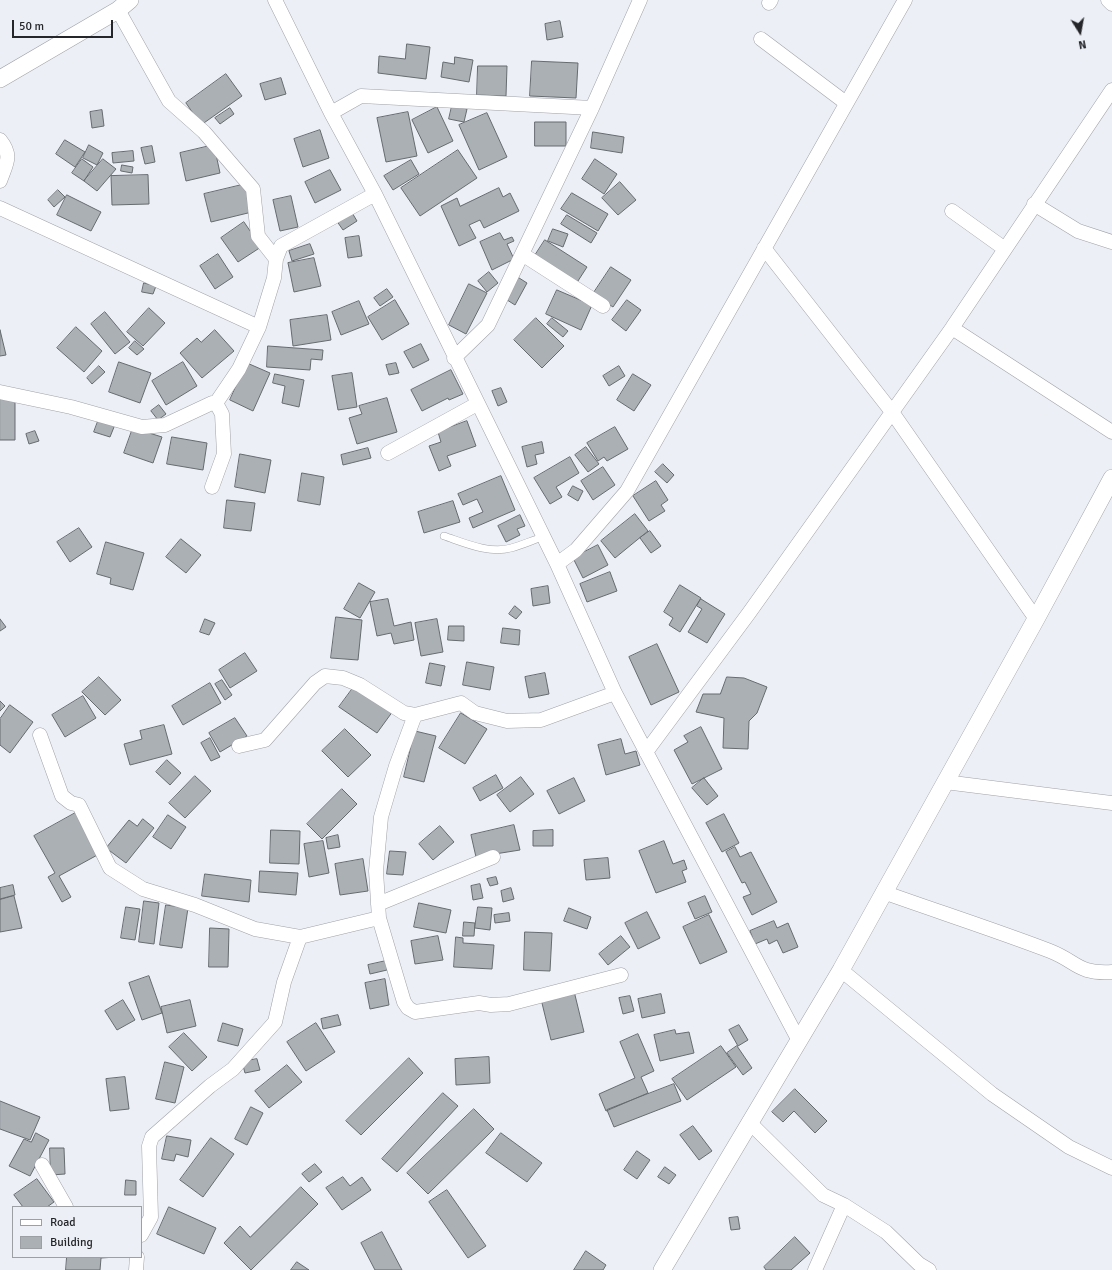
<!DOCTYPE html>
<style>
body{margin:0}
#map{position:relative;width:1112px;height:1270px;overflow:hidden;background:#eceff6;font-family:Signika,sans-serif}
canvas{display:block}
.legend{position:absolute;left:12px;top:1206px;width:130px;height:52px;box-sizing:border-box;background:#eceff6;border:1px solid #9c9fa4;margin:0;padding:5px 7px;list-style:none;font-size:12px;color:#252629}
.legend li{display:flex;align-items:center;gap:8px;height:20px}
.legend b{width:20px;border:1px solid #9c9fa4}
.north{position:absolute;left:1060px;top:12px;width:40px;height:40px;-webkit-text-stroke:3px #eceff6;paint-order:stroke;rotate:169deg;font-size:11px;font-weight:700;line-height:16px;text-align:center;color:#252629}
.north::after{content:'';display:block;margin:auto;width:14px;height:18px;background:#252629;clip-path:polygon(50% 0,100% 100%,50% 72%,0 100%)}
.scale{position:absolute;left:12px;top:20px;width:101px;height:18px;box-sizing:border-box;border:2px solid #252629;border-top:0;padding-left:5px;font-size:12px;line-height:14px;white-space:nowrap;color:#252629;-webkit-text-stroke:3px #eceff6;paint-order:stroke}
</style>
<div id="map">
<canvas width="1112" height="1270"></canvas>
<ul class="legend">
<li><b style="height:5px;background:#fff"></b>Road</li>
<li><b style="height:11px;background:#abb0b5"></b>Building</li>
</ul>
<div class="north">N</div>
<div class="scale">50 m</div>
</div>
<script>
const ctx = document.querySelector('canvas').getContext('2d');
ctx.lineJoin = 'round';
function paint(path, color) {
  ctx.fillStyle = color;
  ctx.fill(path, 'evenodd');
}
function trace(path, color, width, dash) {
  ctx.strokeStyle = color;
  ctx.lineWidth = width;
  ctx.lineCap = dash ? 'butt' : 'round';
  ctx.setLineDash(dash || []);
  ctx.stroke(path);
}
const building = new Path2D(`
 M560 21 563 37 547 40 545 24Z
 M407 44 430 47 426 79 378 73 379 56 405 59Z
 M455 57 473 60 469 82 441 77 443 62 454 64Z
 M532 61 578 63 576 98 530 96Z
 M478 66H507L506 96 477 95Z
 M226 74 242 96 201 125 186 103Z
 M281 78 286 94 265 100 260 84Z
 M452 106 467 109 464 122 449 119Z
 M437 107 453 141 428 153 412 120Z
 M230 108 234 114 220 124 215 118Z
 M102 110 104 126 92 128 90 112Z
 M408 112 417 156 386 162 377 118Z
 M487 113 507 157 479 170 459 125Z
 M535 122H566V146H535Z
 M320 130 329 158 303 167 294 139Z
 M593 132 624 137 622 153 591 148Z
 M65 140 85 152 75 167 56 154Z
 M89 145 103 153 97 165 83 158Z
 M214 145 220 173 186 181 180 153Z
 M152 146 155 162 145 164 141 148Z
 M458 150 477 178 420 216 401 188Z
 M133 151 134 161 113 163 112 153Z
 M82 159 93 167 84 181 72 173Z
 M103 159 116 169 97 191 84 181Z
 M595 159 617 174 604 194 582 179Z
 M411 160 419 174 393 190 384 176Z
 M122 165 133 167 132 173 121 171Z
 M330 170 341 190 315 203 305 182Z
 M148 175 149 204 112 205 111 176Z
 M620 182 636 200 618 215 602 198Z
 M246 184 252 212 211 222 204 194Z
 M499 188 503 197 510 193 519 211 484 228 480 220 469 225 476 238 459 246 441 206 457 198 460 206Z
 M58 190 65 197 54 207 48 200Z
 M572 193 608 214 598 231 561 209Z
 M67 195 101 212 91 231 57 215Z
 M291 196 298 227 280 231 273 200Z
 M351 211 357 221 343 230 336 220Z
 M567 215 597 233 591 243 561 224Z
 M244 222 261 247 238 262 221 238Z
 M553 229 568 234 563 247 548 241Z
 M500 233 504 240 512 237 514 241 507 244 514 259 492 270 480 242Z
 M359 236 362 256 348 258 345 238Z
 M545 240 587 267 576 284 534 257Z
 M310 244 314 254 292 261 289 251Z
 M218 254 233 277 215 289 200 266Z
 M314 258 321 286 294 292 288 263Z
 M611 267 631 280 613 307 593 294Z
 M489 272 498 283 487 292 478 281Z
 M516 276 527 283 515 305 504 298Z
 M144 283 156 286 153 294 142 292Z
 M469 284 487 293 466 334 449 325Z
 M387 289 393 297 380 306 374 298Z
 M557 290 592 305 581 330 546 314Z
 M395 300 409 324 382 340 368 317Z
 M627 300 641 310 626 331 612 320Z
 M359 301 369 324 341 335 332 312Z
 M149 308 165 323 143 346 127 332Z
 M105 312 130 342 115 354 91 324Z
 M327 315 331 340 293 346 290 320Z
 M536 318 564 346 542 368 514 340Z
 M552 318 568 331 563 337 547 324Z
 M76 327 102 351 84 372 57 348Z
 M0 330 6 355 0 356Z
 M215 330 234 351 202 378 180 353 197 338 201 342Z
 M135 341 144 349 137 355 129 348Z
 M421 344 429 360 413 368 404 352Z
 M268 346 323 350 322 360 311 359 310 370 267 367Z
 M119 362 151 373 140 403 109 392Z
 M183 362 197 386 166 405 152 381Z
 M247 363 270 373 253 411 230 400Z
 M396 363 399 373 389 375 386 365Z
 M99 366 105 372 92 384 87 378Z
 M619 366 625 376 609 386 603 376Z
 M451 370 463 394 449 400 448 398 422 411 411 390Z
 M352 373 357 407 338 410 332 376Z
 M275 374 304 380 299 407 282 403 285 386 273 383Z
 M633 374 651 385 634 411 617 400Z
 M501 388 507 402 498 406 492 391Z
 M387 398 397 432 357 444 349 418 362 414 359 406Z
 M0 399H15V440H0Z
 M159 405 166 414 158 420 151 411Z
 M100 416 116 422 110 437 94 432Z
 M467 421 476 446 447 456 451 466 439 471 429 446 441 442 438 432Z
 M615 427 628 449 607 461 604 457 598 461 587 443Z
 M133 428 162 437 153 463 124 453Z
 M35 431 39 441 29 444 26 434Z
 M172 437 207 443 203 470 167 464Z
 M542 442 544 453 535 455 537 464 527 467 522 447Z
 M586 447 599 464 588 472 575 455Z
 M368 448 371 458 343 465 341 455Z
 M240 454 271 460 265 493 235 487Z
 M570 457 579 473 556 487 562 497 550 504 534 478Z
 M663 464 674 475 667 483 655 472Z
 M603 467 615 485 593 500 581 481Z
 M302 473 324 477 320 505 298 501Z
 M501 476 515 510 473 528 469 518 483 512 477 499 463 505 458 494Z
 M656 481 668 500 661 505 665 511 649 521 633 496Z
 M573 486 583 491 578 501 568 495Z
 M227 500 255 503 251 531 224 528Z
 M453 501 460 522 424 533 418 512Z
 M635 514 648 531 615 558 601 541Z
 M520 515 525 526 517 529 520 535 506 542 498 526Z
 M79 528 92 547 70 562 57 542Z
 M650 531 661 546 651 553 640 538Z
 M181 539 201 555 186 573 166 557Z
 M106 542 144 553 133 590 110 584 111 578 97 574Z
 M598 545 608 565 583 578 573 558Z
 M610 572 617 591 587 602 580 584Z
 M359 583 375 592 360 618 344 609Z
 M680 585 701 598 680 632 669 625 673 618 664 612Z
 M548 586 550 603 533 606 531 589Z
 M388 599 394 626 411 622 414 640 394 644 391 633 377 636 370 602Z
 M701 599 725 614 707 643 688 632 702 609 697 606Z
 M515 606 522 612 516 619 509 614Z
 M336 617 362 620 358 660 331 658Z
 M0 619 6 627 0 631Z
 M205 619 215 623 209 635 200 632Z
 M437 619 443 652 421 656 415 623Z
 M449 626H464V641L448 640Z
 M503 628 520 630 519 645 501 643Z
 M657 644 679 692 651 705 629 657Z
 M245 653 257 671 230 688 219 670Z
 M467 662 494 667 490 690 463 685Z
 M430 663 445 666 441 686 426 683Z
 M545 673 549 694 529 698 525 677Z
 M99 677 121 700 105 715 82 692Z
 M727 677 744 678 767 687 757 713 749 721 748 749 723 748 724 718 696 712 703 694H720Z
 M222 680 232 695 225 700 215 684Z
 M210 683 221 703 183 725 172 706Z
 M356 684 393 711 377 733 339 707Z
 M83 696 96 718 65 737 52 715Z
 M0 701 5 706 0 711Z
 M10 705 33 722 10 753 0 745V719Z
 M461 713 487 729 465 764 439 748Z
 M235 718 247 736 220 752 209 733Z
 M164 725 172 754 130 765 124 744 142 739 140 731Z
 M701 727 722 769 692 784 674 750 688 742 684 736Z
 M345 729 371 755 348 777 322 751Z
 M415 731 436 736 424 782 404 777Z
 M210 738 220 757 211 761 201 743Z
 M621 739 625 754 636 751 640 765 606 775 598 745Z
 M167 760 181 773 170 785 156 772Z
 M496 775 503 788 480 801 473 788Z
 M195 776 211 791 185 818 169 803Z
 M521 777 534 794 510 812 497 795Z
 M574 778 585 801 559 814 547 791Z
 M704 778 718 796 707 805 692 788Z
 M342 789 357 804 322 839 307 824Z
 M79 811 101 853 59 876 71 897 62 902 48 877 55 873 34 836Z
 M724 814 739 843 722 852 706 823Z
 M168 815 186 827 171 849 153 837Z
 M143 819 154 828 126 863 106 848 129 820 137 826Z
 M514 825 520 850 476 857 471 835Z
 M440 826 454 842 433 860 419 844Z
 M271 830 300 831 299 864 270 863Z
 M553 830V846H533V831Z
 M338 835 340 847 328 849 326 838Z
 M323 841 329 873 309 877 304 844Z
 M664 841 673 864 684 860 687 869 682 871 686 882 656 893 639 851Z
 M735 847 740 857 751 852 777 902 752 915 743 897 751 894 745 882 742 883 726 852Z
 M390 851 406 852 403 875 387 874Z
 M608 858 610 878 586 880 584 860Z
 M363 859 368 891 340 895 335 864Z
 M260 871 298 873 296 895 259 892Z
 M205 874 251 880 249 902 202 896Z
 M496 877 498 884 490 886 487 879Z
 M480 884 483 898 473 900 471 886Z
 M13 885 15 895 0 899V888Z
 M511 888 514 899 503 902 501 891Z
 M14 896 22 928 0 932V900Z
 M705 896 712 912 695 919 688 903Z
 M144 901 159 903 154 944 139 942Z
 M419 903 451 910 446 933 414 927Z
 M166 905 188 908 182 948 160 945Z
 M126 907 140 909 135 940 121 938Z
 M478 907 492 908 490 930 475 928Z
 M569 908 591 917 587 929 564 921Z
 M647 912 660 938 638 949 625 923Z
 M509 913 510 921 495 923 494 915Z
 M709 915 727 952 700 964 683 927Z
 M774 921 777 928 788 923 798 947 783 953 777 940 769 944 767 939 755 944 750 931Z
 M464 922 475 923 474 936H463Z
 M210 928 229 929 228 967H209Z
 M525 932 552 933 550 971 524 970Z
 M438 936 443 960 415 964 411 941Z
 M621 936 630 947 608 965 599 954Z
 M456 937 463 938V943L494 945 492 969 454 967Z
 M386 961 387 970 370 974 368 965Z
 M149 976 162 1013 142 1020 129 983Z
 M385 979 389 1005 370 1009 365 983Z
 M574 991 584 1032 551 1040 541 999Z
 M661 994 665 1013 642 1018 638 999Z
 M630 996 634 1011 623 1014 619 998Z
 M123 1000 135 1020 117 1030 105 1011Z
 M190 1000 196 1026 167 1033 161 1007Z
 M338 1015 341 1025 323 1029 321 1019Z
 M223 1023 243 1029 238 1046 218 1041Z
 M316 1023 335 1052 306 1071 287 1042Z
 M739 1025 748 1040 738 1046 729 1030Z
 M675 1030 676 1034 689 1032 694 1053 660 1061 654 1035Z
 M184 1033 207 1057 192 1071 169 1047Z
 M638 1034 654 1071 641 1077 648 1093 606 1111 599 1094 635 1078 620 1042Z
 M721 1046 736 1067 687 1100 672 1079Z
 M737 1046 752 1068 743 1075 727 1053Z
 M489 1057 490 1083 456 1085 455 1059Z
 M409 1058 423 1073 361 1135 346 1121Z
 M257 1059 260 1070 245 1073 242 1062Z
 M165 1062 184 1067 175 1103 156 1099Z
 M287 1065 302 1082 269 1108 255 1091Z
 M125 1077 129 1109 110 1111 106 1079Z
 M674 1084 681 1101 614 1127 607 1110Z
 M795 1089 827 1121 815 1133 794 1111 783 1122 772 1112Z
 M443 1093 458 1106 397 1172 382 1159Z
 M0 1101 40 1117 30 1140 0 1129Z
 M251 1107 263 1113 247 1145 235 1139Z
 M474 1109 494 1129 428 1194 407 1173Z
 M693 1126 712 1151 699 1160 680 1135Z
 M36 1133 49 1140 30 1176 9 1166 24 1139 31 1142Z
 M501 1133 542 1163 527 1182 486 1153Z
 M167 1136 191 1140 188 1157 176 1154 174 1161 162 1159Z
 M211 1138 234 1154 203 1197 180 1180Z
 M50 1148H64L65 1174 51 1175Z
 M637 1151 650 1160 637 1179 624 1170Z
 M315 1164 322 1172 309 1182 302 1174Z
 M665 1167 676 1175 669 1184 658 1177Z
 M343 1177 350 1186 362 1177 371 1190 342 1210 326 1188Z
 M37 1179 54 1202 47 1207H23L14 1195Z
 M126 1180 136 1181V1195H125Z
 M301 1187 318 1204 251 1270 224 1243 240 1226 250 1237Z
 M447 1190 486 1246 468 1258 429 1202Z
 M169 1207 216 1228 204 1254 157 1234Z
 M738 1217 740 1229 731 1230 729 1218Z
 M382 1232 402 1270H375L361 1243Z
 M795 1237 810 1253 791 1270H766L764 1267Z
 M586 1251 606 1265 603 1270H574Z
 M67 1257H116L101 1258 100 1270H66Z
 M297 1262 309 1270H291Z`);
paint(building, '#abb0b5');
trace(building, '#666b70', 1);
const service = new Path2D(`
 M444 536C465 543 489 554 511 548 522 545 533 540 543 537`);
const minor = new Path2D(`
 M275 0 331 113 375 194 557 564 615 693 798 1039
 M1108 0 1112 4
 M769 3 771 0
 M118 10 169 101 204 132 253 189 258 236 276 259
 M761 39 846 103
 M331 113 361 96 592 108
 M0 140C13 156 6 164 0 181
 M1034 204 1078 231 1112 242
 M0 208 259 327 274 278 276 259 281 246 375 194
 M952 211 1005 249
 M764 248 892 412 1036 619
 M522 254 603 306
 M952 328 1112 432
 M454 358 488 325 592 108 640 0
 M0 392 71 407 142 427 165 425 212 403H216L239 369 259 327
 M388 453 477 404
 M212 487 224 454 222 414 216 403
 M557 564 576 550 627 491 905 0
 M415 715 396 766 381 817 376 871 379 918 404 1002 408 1008 415 1012 479 1003 491 1005 509 1004 621 975
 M40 735 62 796 71 803 79 805 110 868 143 889 195 905 255 929 300 937 379 918
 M239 746 265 740 315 683 325 676 343 678 360 685 404 713 415 715 461 703 475 713 507 721 541 720 615 693
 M646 752 749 613 952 328 1112 90
 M945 782 1112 803
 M883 892C939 912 995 930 1050 951 1078 962 1077 974 1112 972
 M378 904 493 857
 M841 970 992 1094 1069 1147 1112 1168
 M749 1122 823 1195 844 1205 886 1232 919 1264 929 1270
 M42 1165 66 1207
 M141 1235 151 1217 149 1146 152 1137 210 1086 233 1069 275 1022 284 982 300 937
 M136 1270 137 1257
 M815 1270 844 1205`);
const tertiary = new Path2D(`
 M0 79 118 10 130 0
 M662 1270 841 970 1036 619 1112 478`);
trace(service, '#a0a2a9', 8);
trace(minor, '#a0a2a9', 15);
trace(tertiary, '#a0a2a9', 18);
trace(service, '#fff', 7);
trace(minor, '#fff', 14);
trace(tertiary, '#fff', 17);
</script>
